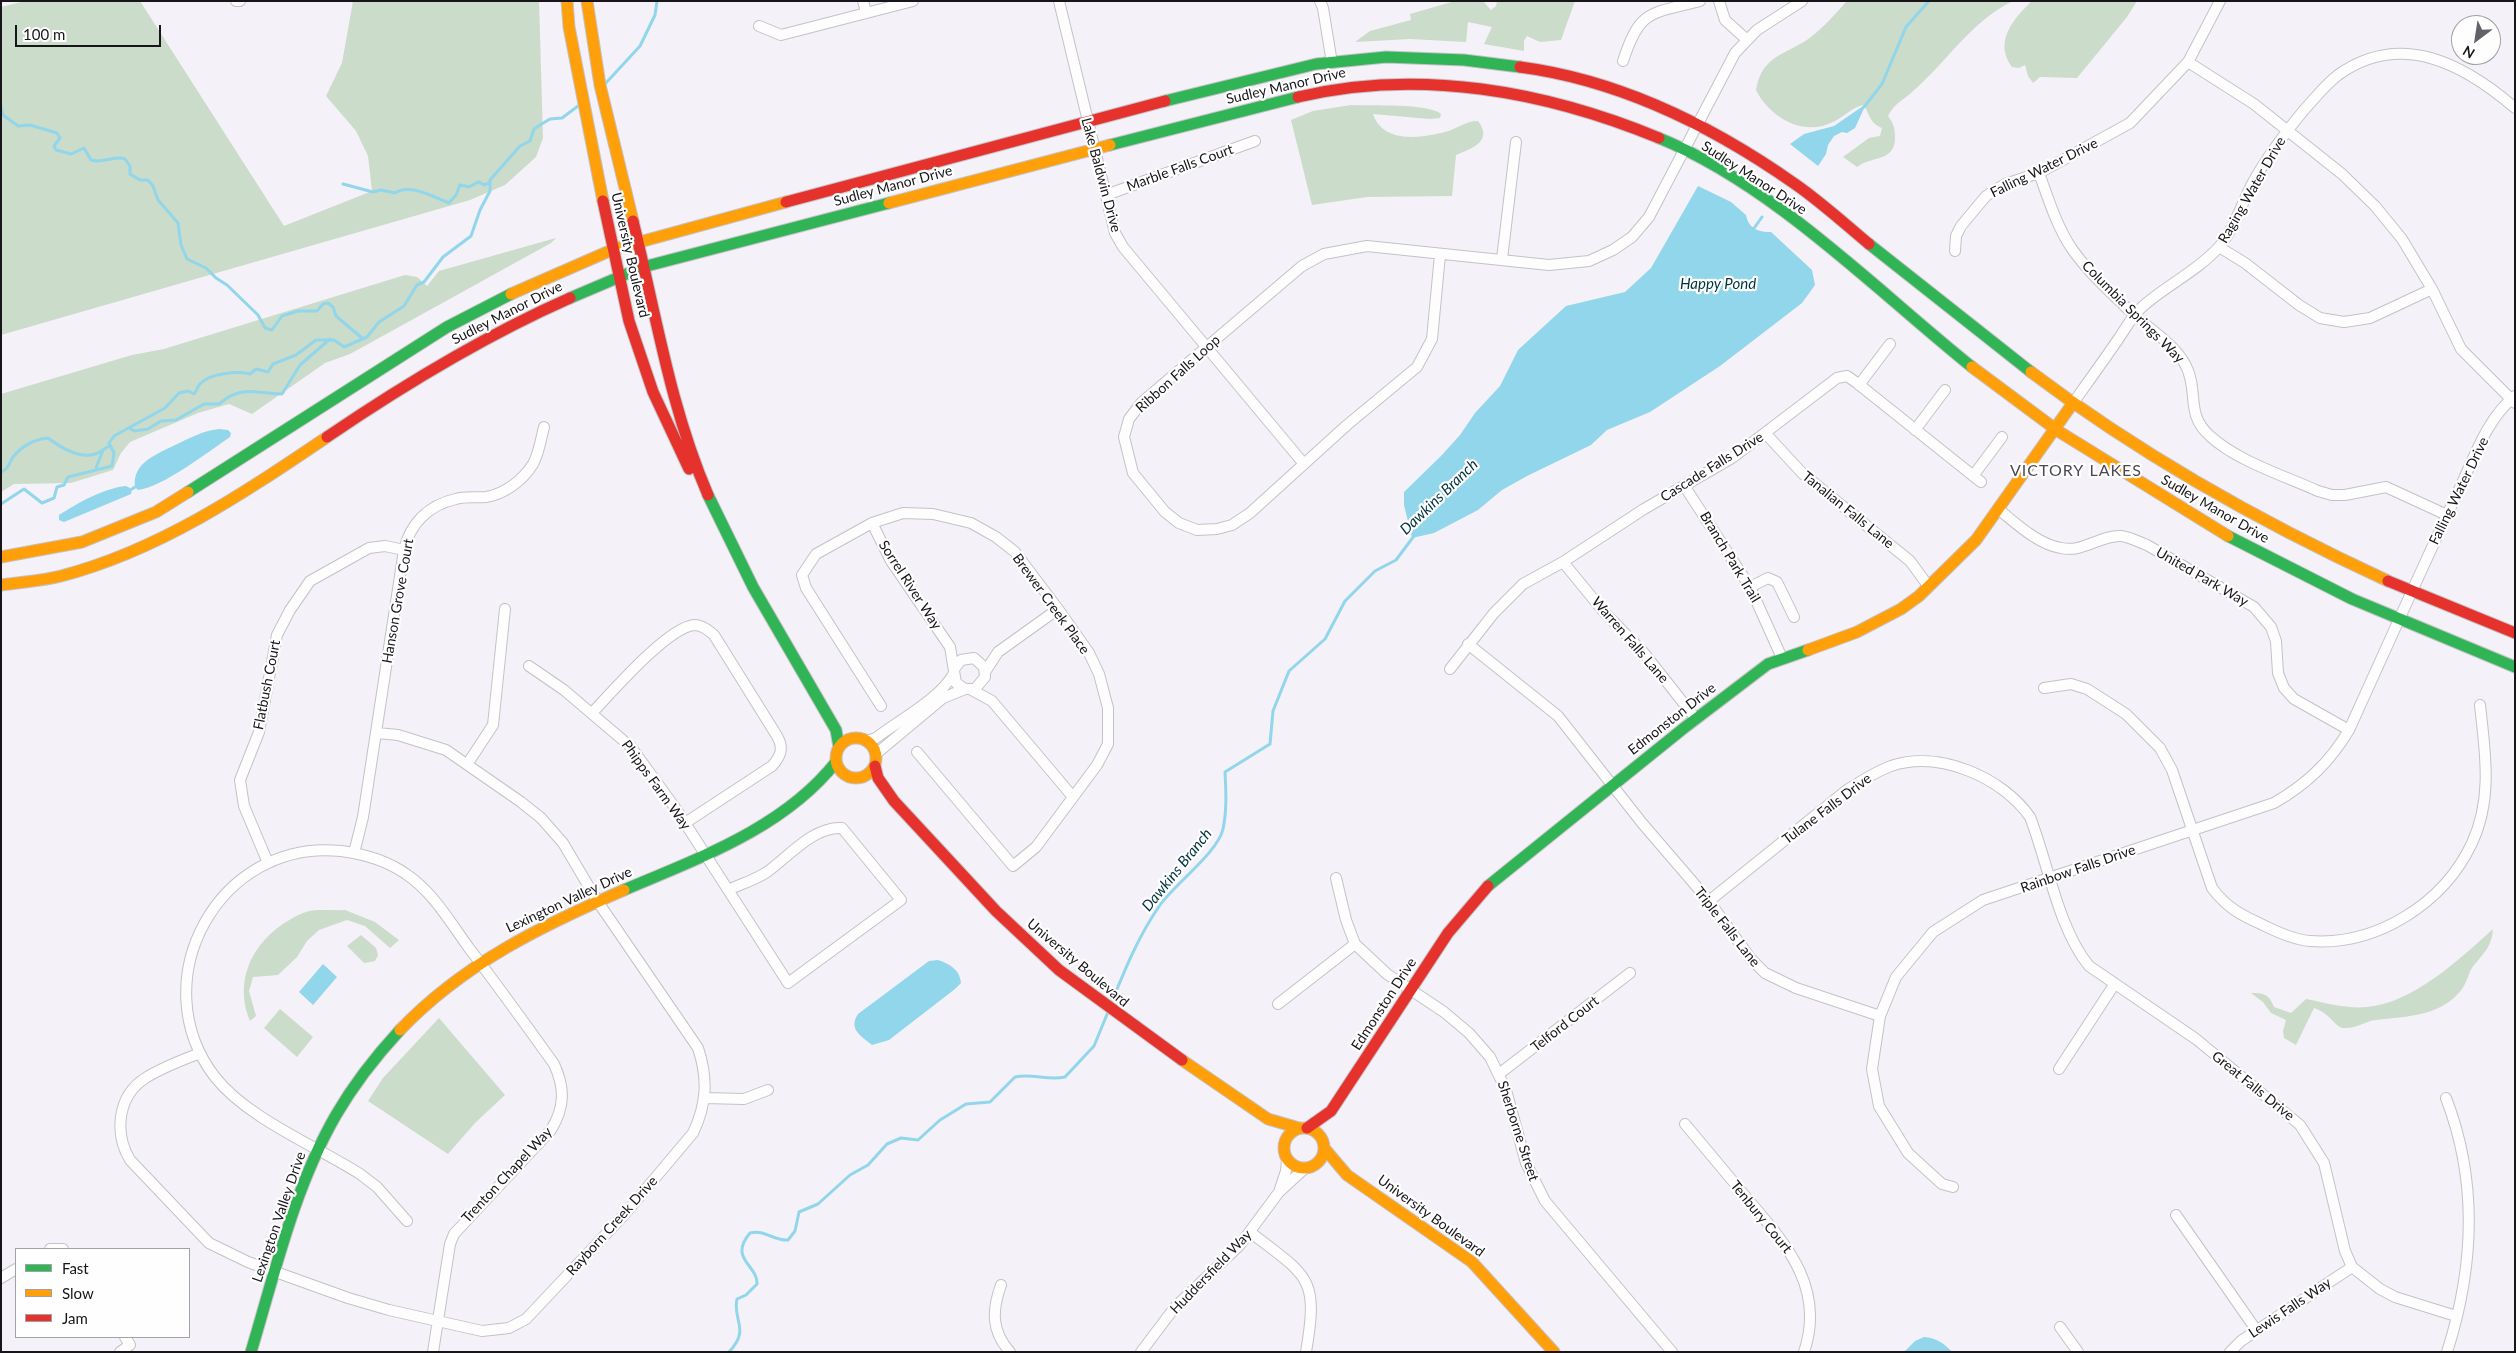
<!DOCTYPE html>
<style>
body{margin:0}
#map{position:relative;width:2516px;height:1353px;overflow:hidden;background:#f4f1f8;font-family:Lato,sans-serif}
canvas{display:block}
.frame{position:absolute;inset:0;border:2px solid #17151a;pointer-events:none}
.legend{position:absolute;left:15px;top:1248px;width:175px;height:90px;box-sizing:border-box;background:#fefefe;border:1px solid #a2a1a3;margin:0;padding:6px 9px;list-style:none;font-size:15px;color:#17151a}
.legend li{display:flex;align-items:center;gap:10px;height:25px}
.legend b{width:25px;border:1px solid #a2a1a3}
.north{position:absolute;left:2451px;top:15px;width:50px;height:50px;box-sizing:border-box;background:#fefefe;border:1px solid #a2a1a3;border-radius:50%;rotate:211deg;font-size:14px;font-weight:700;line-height:20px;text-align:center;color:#17151a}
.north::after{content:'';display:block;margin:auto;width:18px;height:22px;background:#646268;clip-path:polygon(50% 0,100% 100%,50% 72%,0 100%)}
.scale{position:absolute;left:15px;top:25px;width:146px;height:22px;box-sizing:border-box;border:2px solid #17151a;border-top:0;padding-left:6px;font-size:15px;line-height:18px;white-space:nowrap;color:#17151a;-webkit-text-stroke:4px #fefefe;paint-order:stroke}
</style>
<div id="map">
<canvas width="2516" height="1353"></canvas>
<div class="frame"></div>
<ul class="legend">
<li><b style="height:6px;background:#30b455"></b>Fast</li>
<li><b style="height:6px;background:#ff9f0a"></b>Slow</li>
<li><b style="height:6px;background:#e5322d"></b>Jam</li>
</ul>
<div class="north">N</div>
<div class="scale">100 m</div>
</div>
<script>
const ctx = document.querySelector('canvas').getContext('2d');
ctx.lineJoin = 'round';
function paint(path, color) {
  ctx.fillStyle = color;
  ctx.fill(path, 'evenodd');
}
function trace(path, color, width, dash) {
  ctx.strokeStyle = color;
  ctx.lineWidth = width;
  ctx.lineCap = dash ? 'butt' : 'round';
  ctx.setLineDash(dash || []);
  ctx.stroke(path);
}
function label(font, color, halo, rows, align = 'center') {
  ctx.font = font + ' Lato,sans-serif';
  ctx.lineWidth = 4.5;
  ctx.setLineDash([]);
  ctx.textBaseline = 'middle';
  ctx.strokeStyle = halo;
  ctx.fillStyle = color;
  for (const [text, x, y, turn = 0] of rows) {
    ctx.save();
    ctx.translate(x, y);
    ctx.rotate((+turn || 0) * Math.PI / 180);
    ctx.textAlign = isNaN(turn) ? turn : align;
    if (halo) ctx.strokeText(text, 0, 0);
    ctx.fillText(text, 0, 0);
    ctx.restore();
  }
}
paint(new Path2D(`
 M25 1H140L284 226 372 191 368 156 356 131 326 96 342 63 353 1H539L543 138 536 157 505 185 470 200 1 335V7Z
 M1455 1H1483L1491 10 1496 6 1497 1H1575L1561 40 1540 42 1527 36 1524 41V51L1484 44 1492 27 1468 22 1466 42 1410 39 1355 42 1370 31 1411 20 1410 14Z
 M1847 1H2013C1971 21 1947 62 1912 92 1901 102 1896 102 1888 116 1894 124 1895 129 1895 139 1894 162 1871 156 1857 167L1843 157 1869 138 1880 136 1882 128C1870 123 1870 116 1864 105 1852 107 1844 117 1833 122 1804 137 1770 118 1756 90 1762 54 1787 55 1811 37 1825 26 1836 13 1847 1Z
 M2032 1H2137L2127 17 2077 78 2040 77 2033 83 2028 76 2025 65 2019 68 2012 67C1993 42 2014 18 2032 1Z
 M1351 105C1370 106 1428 103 1441 114L1440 118 1430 119 1373 114C1383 144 1421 138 1445 132 1457 129 1465 121 1478 121 1493 141 1473 148 1456 155L1452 196 1367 197 1312 205 1291 120 1313 111Z
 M556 238 551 243 350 354 325 363 252 414 229 404 198 413 130 442 121 453 113 470 71 483 14 484 1 492V394L132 355 164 349 405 275 417 277 427 286 439 271Z
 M345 910 375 922 399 940 390 948 365 926 347 920 319 930 307 941 297 957 278 975 253 977 249 991 256 1016 250 1021C231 974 259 932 303 913 314 908 333 911 345 910Z
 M2493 929C2492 946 2484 953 2474 965 2468 972 2468 981 2462 989 2441 1017 2407 1016 2376 1020 2365 1021 2356 1029 2343 1028 2336 1028 2330 1013 2314 1008L2296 1045 2284 1038 2283 1031 2286 1020 2271 1013 2263 1002 2251 993C2264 993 2269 994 2274 1007L2291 1013 2306 999C2326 1003 2347 1009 2367 1007 2413 1003 2460 959 2493 929Z
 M361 935 376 948 378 955 375 961 364 963 347 946Z
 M280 1009 313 1037 297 1057 264 1028Z
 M439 1018 505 1095 475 1123 448 1154 368 1101 383 1078Z`), '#cbdcca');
paint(new Path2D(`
 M1866 104 1855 128 1847 133 1842 132 1834 136 1828 145 1826 154 1818 166 1790 144 1804 134 1834 126Z
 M1698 186 1731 202 1746 215C1748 228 1759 233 1771 232L1812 270 1815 285 1802 303 1720 366 1650 412 1607 430 1591 445 1527 476 1502 490 1478 510 1434 533 1412 538 1404 505V492L1441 456 1460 435 1475 413 1500 386 1518 350 1566 306 1625 292 1651 268Z
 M219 429 228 430 231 433 230 437C208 452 163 487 138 490L135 487C132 462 158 454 175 445 190 438 202 431 219 429Z
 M126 486 132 489 131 494 64 522 59 520V515C78 503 104 488 126 486Z
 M938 960C950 964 960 970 961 983L955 989 889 1040 872 1045C861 1036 848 1029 858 1014L929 961Z
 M323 964 337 977 313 1005 299 992Z
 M1924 1337C1936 1338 1944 1343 1952 1352H1904L1915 1341Z`), '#91d6ea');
trace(new Path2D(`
 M605 84 640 46 655 15 657 1
 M1 107 3 115 18 126 30 125 57 133 60 138 54 146 56 150 71 154 84 148 91 160C103 164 114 155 125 159L130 166V174L140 180H148L153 186 158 200 178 223 181 245 187 259 206 268 216 278 227 285 258 315 265 328 272 330 282 316 298 311H317L323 304 328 303 333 307 336 316 362 338
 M1864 107 1882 84 1906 27 1929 1
 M343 184 373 192 381 190 395 193C411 183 433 197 449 203L456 195 460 185 469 187 478 182 485 185 490 182
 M1752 231 1762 217
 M129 428 134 431 148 429 161 421 176 420 204 404H219C242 384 255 394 282 394L300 365 330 339
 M96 468 103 450
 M1 472C9 469 9 463 13 457 21 447 34 439 48 438 60 447 80 459 95 454 100 453 104 449 109 446
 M132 489 135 487
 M1 504 24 489 42 503 54 498 57 487 64 485 68 477 112 466 114 453 109 443 114 436 165 408 179 393 188 391 194 394C197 391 197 387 200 384 209 373 238 371 250 374L256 369 268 372 273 364 296 355 316 340H334L344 347 367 337 379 322 404 306 417 285 424 282 443 257 471 236 480 210 490 191V180L520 146 530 141 534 129 540 125 550 119 562 118 578 106
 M1111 1004C1125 969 1139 935 1160 905 1175 884 1218 852 1223 829 1227 810 1226 791 1225 772L1270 744 1273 711 1289 671 1325 639 1345 601 1375 571 1396 560 1414 536
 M729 1352C751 1329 732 1320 737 1299L746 1295 757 1284C758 1265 728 1259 750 1233 765 1229 773 1241 788 1240L795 1231 799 1212 818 1204 850 1175 868 1165 887 1144 901 1138 918 1140 940 1120 966 1104 990 1102 1015 1077C1032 1073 1048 1081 1065 1077L1094 1046 1108 1012`), '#91d6ea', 3);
const street = new Path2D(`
 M236 1H240
 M863 1 866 12
 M1059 1 1115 233 1123 247 1304 464
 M1320 1 1323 8 1332 63
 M1719 1 1725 20 1746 39
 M759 26 781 35 913 1
 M1623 61C1640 9 1650 14 1700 1
 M2188 62 2254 104 2342 174 2375 206 2402 239 2432 289 2461 349 2515 403
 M2039 173C2048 198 2057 227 2072 249 2089 273 2111 293 2132 313 2150 330 2175 344 2186 366 2199 392 2185 414 2210 436 2237 461 2285 476 2318 491L2332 495H2345L2386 487 2447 515
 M1106 195 1255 141
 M2219 247 2245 263 2299 305 2320 318 2344 322 2370 318 2432 289
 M1955 251 1956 236 1961 226 1986 196 2005 184 2039 173 2130 123 2188 62 2220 1
 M1440 255 1432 339 1417 367 1347 425 1250 513 1232 525 1217 529 1197 530 1179 523 1165 512 1133 473 1124 437 1129 419 1142 402 1302 266 1324 254 1367 246 1549 265 1589 261 1613 250 1632 237 1649 217 1735 53 1757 30 1802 1
 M1502 259 1516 142
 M1859 385 1890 344
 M2073 403C2088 382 2104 360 2119 338 2126 328 2132 316 2141 308 2165 286 2196 272 2218 248 2234 230 2241 205 2252 184 2266 158 2285 133 2304 110 2315 98 2325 85 2338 75 2401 30 2464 64 2515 108
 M1915 430 1945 390
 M1766 434 1803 474 1910 561 1929 587
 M1973 476 2002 437
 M1685 487 1750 587 1782 658
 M1998 509C2016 523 2037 544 2061 548 2083 553 2100 535 2121 536 2130 537 2139 542 2147 545L2254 607 2271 627 2276 641 2278 673 2284 688 2294 699 2349 730
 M872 523 891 561 950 647 956 683 965 689H975L985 677 984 667 974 658 961 660 955 668
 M1563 562 1604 612 1644 653 1696 719
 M1750 587 1768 578 1777 582 1794 617
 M1468 644 1558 716 1642 823 1709 901 1751 959 1765 973 1796 988 1880 1016
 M529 666 564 690 631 747 676 809 788 983 901 900 842 828C814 826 789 856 767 872 755 880 741 884 728 890
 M1450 669 1494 613 1523 584 1563 562 1644 509 1732 458 1837 378 1847 376 1857 383 1981 482
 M985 672 998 652 1058 609
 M2044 688 2071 684 2087 689 2126 714 2160 748 2172 770 2212 888C2227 908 2241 915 2263 925 2277 932 2295 940 2310 941 2377 946 2444 903 2472 843 2493 798 2485 752 2480 705
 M970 689 992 701 1073 797
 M881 706 806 588 802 575 816 554 872 523 903 513 933 514 971 523 996 537 1015 552 1058 609 1089 653 1099 674 1108 708V744L1097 765 1036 847 1013 866 917 752
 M592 713C612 692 667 628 694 625 702 625 708 630 714 635L777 736C784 748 781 756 772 766L685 823
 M867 741 876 738C899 720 940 699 954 673
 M876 754 943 698 965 689
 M468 763 493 725 505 609
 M354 853 363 817 404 550C410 524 428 505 456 499 466 496 476 498 486 497 505 494 523 480 533 464 539 453 541 439 544 427
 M268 863 244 806 240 780 259 732 277 635 290 610 310 581 369 548 385 546 404 550
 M1336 878 1346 920 1355 944 1387 974 1444 1012 1469 1033 1490 1057 1506 1090 1526 1163 1545 1201 1672 1352
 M1709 901 1847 790C1861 781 1875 772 1891 766 1939 750 2002 777 2030 817 2048 863 2058 928 2089 966L2196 1039 2300 1125 2324 1163 2345 1251 2352 1267 2380 1289 2395 1297 2456 1316
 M1278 1004 1355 944
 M200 1053C182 1060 163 1067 147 1077 117 1095 114 1133 130 1160L209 1243 248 1262 348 1298 389 1310 482 1331 509 1328 526 1319 624 1215 693 1133C707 1104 708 1078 698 1048L598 902 563 843 541 818 521 802 446 750 398 735 377 733
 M2059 1069 2114 985
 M1499 1074 1630 973
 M705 1098 744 1099 768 1090
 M2446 1098C2478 1181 2474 1268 2447 1352
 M1685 1124C1705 1148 1726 1173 1746 1197 1785 1243 1826 1287 1804 1352
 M1953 1187 1942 1184 1908 1153 1879 1106 1872 1069 1880 1016 1896 977 1933 932 1983 900 2274 803C2307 784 2330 762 2349 730 2385 651 2420 572 2457 494 2473 461 2486 419 2515 396
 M1280 1189 1286 1171 1287 1159
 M2176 1215 2257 1331
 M407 1221 377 1187 360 1174C316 1146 247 1118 215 1077 141 981 219 838 341 851 364 854 386 860 406 874 433 892 450 922 469 948 498 986 526 1025 554 1064 565 1088 565 1107 551 1130L454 1234 450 1244 433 1352
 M1250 1232C1308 1277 1319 1276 1306 1352
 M50 1249H63
 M1 1278 16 1269
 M1001 1285C992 1310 991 1331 1010 1352
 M2060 1327 2078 1352
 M120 1352 130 1345 125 1337
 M1141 1352 1175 1307 1239 1246 1279 1192 1304 1169
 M2230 1352 2241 1341 2352 1267`);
const fast = new Path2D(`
 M1165 101 1316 64 1386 57 1464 60 1520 67
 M1659 138C1774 185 1876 290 1972 367
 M1110 145 1298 97
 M1869 244 2031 372
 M570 298 643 267 889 203
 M188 492 447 327 511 294
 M708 495 753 587 836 730 839 747
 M2228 536 2352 599 2515 667
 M1488 886 1684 728 1768 664 1808 650
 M624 890C699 858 784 828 836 762
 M251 1352C275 1272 294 1188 336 1115 354 1084 376 1056 400 1030`);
const slow = new Path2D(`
 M567 1 569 27 603 201
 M587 1 600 85 633 221
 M889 203 1110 145
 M511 294 614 249 786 202
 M1972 367 2058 431 2228 536
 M2031 372C2141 455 2262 523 2388 581
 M1 557 82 542 156 512 188 492
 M1 585C21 582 42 581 61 576 160 550 244 493 327 437
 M1808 650 1857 632 1901 609 1919 596 1976 540 2073 403
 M836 758a20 20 0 1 1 40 0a20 20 0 1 1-40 0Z
 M400 1030C463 964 541 926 624 890
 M1182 1060 1268 1119 1299 1128
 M1284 1148a20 20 0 1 1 40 0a20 20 0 1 1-40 0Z
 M1325 1149 1347 1175 1472 1262 1554 1352`);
const jam = new Path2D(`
 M1520 67C1619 80 1714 127 1795 184 1821 202 1845 224 1869 244
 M1298 97C1419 68 1545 91 1659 138
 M603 201 629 321 653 392 689 469
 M786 202 1165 101
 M633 221C656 314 670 407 708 495
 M327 437C405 384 484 336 570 298
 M2388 581 2515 633
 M875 766 878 778 894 801 996 911 1059 970 1182 1060
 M1307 1128 1331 1111 1448 933 1488 886`);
trace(street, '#c4c2c6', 12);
trace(fast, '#c4c2c6', 13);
trace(slow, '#c4c2c6', 13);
trace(jam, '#c4c2c6', 13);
trace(street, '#fdfdfe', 10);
trace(fast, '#30b455', 11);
trace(slow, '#ff9f0a', 11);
trace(jam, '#e5322d', 11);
label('14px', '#17151a', '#fefefe', [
 ["Sudley Manor Drive",1286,86,-13],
 ["Marble Falls Court",1180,168,-20],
 ["Falling Water Drive",2044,168,-26],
 ["Lake Baldwin Drive",1101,175,75],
 ["Sudley Manor Drive",1754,178,33],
 ["Sudley Manor Drive",893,186,-15],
 ["Raging Water Drive",2252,190,-60],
 ["University Boulevard",630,255,77],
 ["Columbia Springs Way",2133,312,45],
 ["Sudley Manor Drive",507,313,-27],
 ["Ribbon Falls Loop",1178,374,-42],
 ["Cascade Falls Drive",1712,467,-32],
 ["Falling Water Drive",2459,491,-64],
 ["Sudley Manor Drive",2215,509,30],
 ["Tanalian Falls Lane",1848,510,39],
 ["Branch Park Trail",1730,557,59],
 ["United Park Way",2202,577,30],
 ["Sorrel River Way",910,585,57],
 ["Hanson Grove Court",398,601,-80],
 ["Brewer Creek Place",1051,604,54],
 ["Warren Falls Lane",1630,640,49],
 ["Flatbush Court",267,685,-79],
 ["Edmonston Drive",1672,719,-38],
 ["Phipps Farm Way",656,785,54],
 ["Tulane Falls Drive",1827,809,-37],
 ["Rainbow Falls Drive",2078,869,-19],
 ["Lexington Valley Drive",569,900,-25],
 ["Triple Falls Lane",1727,927,52],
 ["University Boulevard",1078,963,40],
 ["Edmonston Drive",1384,1004,-57],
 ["Telford Court",1565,1024,-38],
 ["Great Falls Drive",2253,1086,39],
 ["Sherborne Street",1518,1131,72],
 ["Trenton Chapel Way",507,1175,-47],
 ["University Boulevard",1431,1216,36],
 ["Lexington Valley Drive",279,1217,-71],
 ["Tenbury Court",1761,1217,51],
 ["Rayborn Creek Drive",612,1226,-48],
 ["Huddersfield Way",1211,1272,-46],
 ["Lewis Falls Way",2290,1308,-34]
]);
label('italic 15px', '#00333d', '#fefefe', [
 ["Happy Pond",1718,284],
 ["Dawkins Branch",1439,497,-44],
 ["Dawkins Branch",1177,870,-51]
]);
ctx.letterSpacing = '1px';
label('16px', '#4d4953', '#fefefe', [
 ["VICTORY LAKES",2076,471]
]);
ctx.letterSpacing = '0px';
</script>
